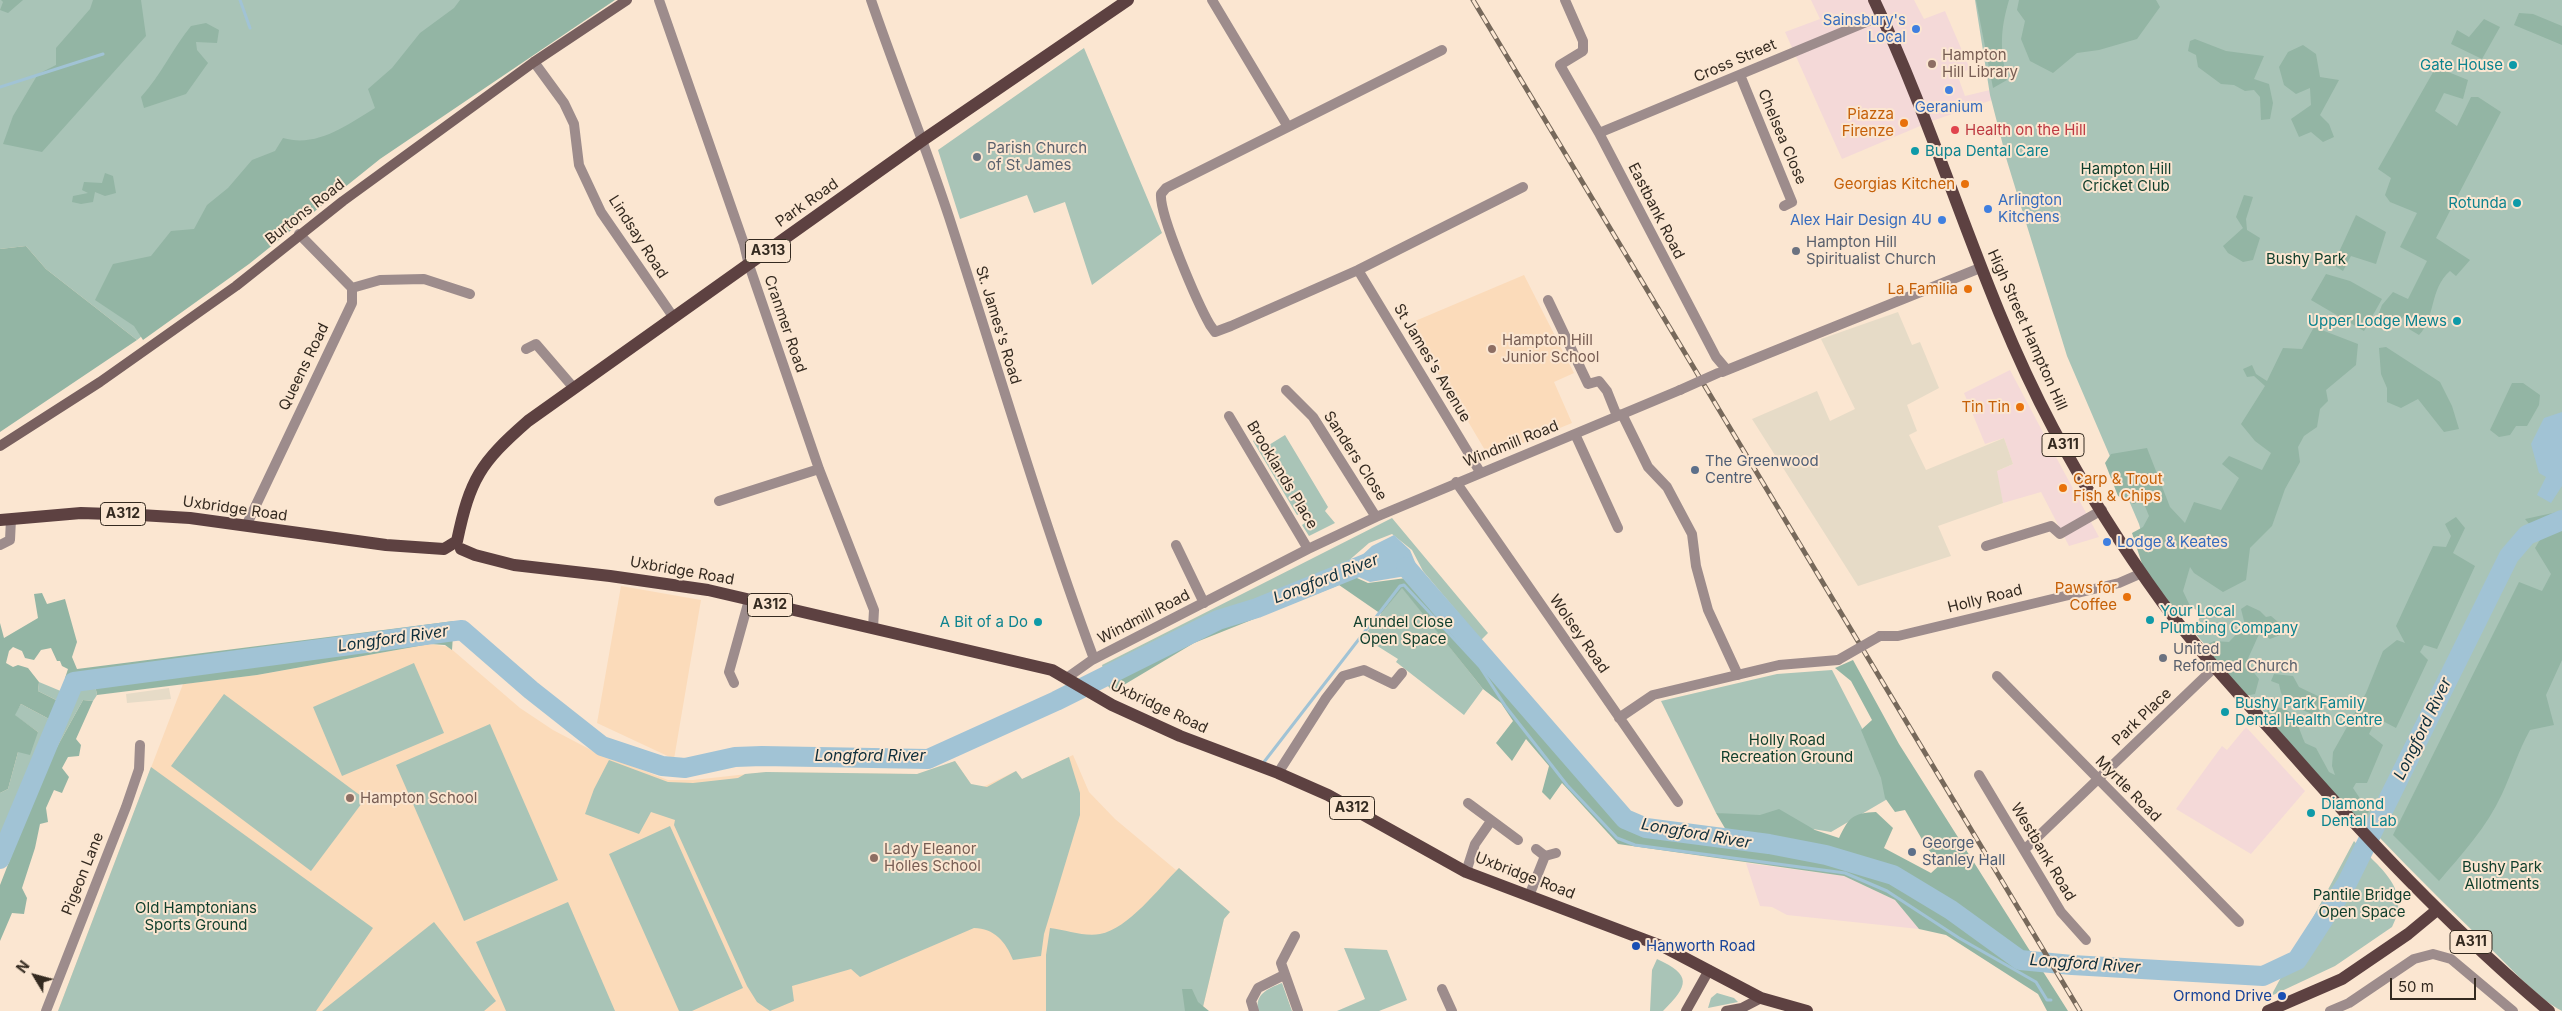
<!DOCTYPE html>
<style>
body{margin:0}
#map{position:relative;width:2562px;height:1011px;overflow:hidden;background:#fbe6d1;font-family:Inter,sans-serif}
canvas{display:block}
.north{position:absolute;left:10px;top:951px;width:50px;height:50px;-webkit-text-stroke:4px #fbe6d1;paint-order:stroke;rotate:307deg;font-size:14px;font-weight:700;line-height:20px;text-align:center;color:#342a20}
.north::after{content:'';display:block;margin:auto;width:18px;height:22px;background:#342a20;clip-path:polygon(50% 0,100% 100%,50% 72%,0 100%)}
.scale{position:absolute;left:2390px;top:978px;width:86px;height:22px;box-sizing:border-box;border:2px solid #342a20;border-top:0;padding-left:6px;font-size:15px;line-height:18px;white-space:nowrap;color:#342a20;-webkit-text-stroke:4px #fbe6d1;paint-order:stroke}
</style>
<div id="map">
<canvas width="2562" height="1011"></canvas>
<div class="north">N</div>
<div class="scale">50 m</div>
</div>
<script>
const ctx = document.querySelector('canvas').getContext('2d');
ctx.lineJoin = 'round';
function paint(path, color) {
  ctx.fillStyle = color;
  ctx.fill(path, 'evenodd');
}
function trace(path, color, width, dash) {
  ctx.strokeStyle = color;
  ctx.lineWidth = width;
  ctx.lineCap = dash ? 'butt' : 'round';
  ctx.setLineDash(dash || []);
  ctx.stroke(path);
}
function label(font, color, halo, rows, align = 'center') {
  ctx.font = font + ' Inter,sans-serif';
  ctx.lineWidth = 4;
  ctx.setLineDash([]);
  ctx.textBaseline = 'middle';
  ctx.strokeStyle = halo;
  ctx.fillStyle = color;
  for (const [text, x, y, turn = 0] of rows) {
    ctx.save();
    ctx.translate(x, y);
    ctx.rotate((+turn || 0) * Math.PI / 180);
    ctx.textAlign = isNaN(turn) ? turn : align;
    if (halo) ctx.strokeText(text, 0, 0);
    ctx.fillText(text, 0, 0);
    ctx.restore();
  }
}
paint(new Path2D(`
 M1811 0H1914L1924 19 1945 11 1970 69 1957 74 1965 96 1990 90 1992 100 1932 121 1842 159 1785 32 1820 19Z
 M2010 370 2056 457 2099 537 2069 546 2041 492 2003 503 1995 472 2013 464 2004 438 1985 444 1964 393Z
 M2246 727 2305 791 2251 854 2176 809 2222 746 2227 750Z
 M1746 863 1844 876 1895 900 1919 929 1787 915 1772 907 1760 906Z`), '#f4d9d8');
paint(new Path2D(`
 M1898 312 1912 345 1920 342 1939 388 1907 405 1917 431 1909 435 1926 470 2004 438 2013 464 1997 471 2003 503 1938 526 1951 556 1858 586 1752 419 1817 391 1830 421 1855 409 1821 339Z
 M169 688 171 699 127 703 126 694Z`), '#e6dbc7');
paint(new Path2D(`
 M1524 275 1574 373 1554 382 1572 423 1489 457 1466 418 1469 414 1465 406H1458L1408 324Z
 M621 586 701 600 674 759 597 723Z
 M430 644 449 647 520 708 553 730 593 751 668 780H693L766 772 917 774 955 761 971 784 983 787 1016 771 1022 779 1073 755 1089 792 1115 819 1176 870 1179 868 1230 912 1224 919 1202 1011H58L183 684 257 675Z`), '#fbdbba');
paint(new Path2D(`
 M0 0H594L366 158 137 340 46 269 26 246 0 249Z
 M1975 0H2562V1011C2539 1000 2501 958 2480 938 2378 841 2285 737 2193 631L2202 613 2191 607 2183 608 2148 557 2139 524 2067 356 2007 161 1990 95Z
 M1084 48 1162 233 1092 285 1065 202 1034 213 1027 195 960 219 938 150Z
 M1285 435 1328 507 1325 511 1335 523 1309 536 1302 525 1305 523 1300 514 1297 515 1253 441 1258 438 1264 448Z
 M1392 518 1488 633 1481 640 1423 571 1412 550 1392 534 1369 543 1346 563 1215 617 1104 672 1102 665Z
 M1402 587 1483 689 1464 715 1396 662 1398 659 1363 637Z
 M414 663 444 733 342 776 313 707Z
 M1832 670 1896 794 1831 832 1716 813 1661 701 1777 674Z
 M94 681 97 695 93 701 83 700 46 767 77 685Z
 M39 682 63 692 58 701 38 691Z
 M224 694 365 799 311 871 171 766Z
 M21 704 51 720 44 732 0 844V793L8 789 18 752 38 732 14 715Z
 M490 724 558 880 464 921 396 765Z
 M1069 757 1080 793V815L1044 934 1041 956 1013 960C1006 942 994 928 974 928L860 977 851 969 792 986 794 1001 770 1011 757 1002 747 986 674 825 675 820 651 812 639 834 585 814 594 789 609 760 668 782 693 783 738 778 745 774 766 772 917 774 955 761 971 784 987 787 1016 771 1022 779Z
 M151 767 373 928 316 1011H58Z
 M670 826 743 988 692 1011H679L609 854Z
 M2354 841C2378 867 2413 888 2392 927L2335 966 2271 996Z
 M1179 868 1230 912 1224 919 1202 1011H1046V955L1050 928C1066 930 1085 937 1100 934 1128 929 1159 888 1179 868Z
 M568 902 615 1011H506L476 942Z
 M434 922 496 1001 484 1011H322Z
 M1344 948 1387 950 1407 1000 1379 1011H1337L1365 999Z
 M1657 959C1692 975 1689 985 1663 1011H1650L1652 970Z
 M1282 983 1292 1011H1258C1255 994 1267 989 1282 983Z
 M1717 993 1734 998 1738 1002 1708 1008 1711 998Z`), '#a9c4b7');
paint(new Path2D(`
 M1 0H23L8 13 0 10 3 2Z
 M93 0H141L146 36 42 152 3 144 13 116 38 74 56 65V48L90 9Z
 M460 0H615L380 159 249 264 143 340 134 326 95 300 113 264 151 256 171 231 194 229 207 205 228 188 252 160 275 151 283 138C317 148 347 125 375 108L368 89 392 68 420 33 454 8Z
 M1976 0H2009C2000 31 2000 48 2007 80L1993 88Z
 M2019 0H2156L2160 7 2137 39 2099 50 2077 53 2053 73 2030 61 2021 39 2025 21 2017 10Z
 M2519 13 2533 14 2562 26V45L2514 25Z
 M2484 19 2500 27 2482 59 2451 44 2457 30 2469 37Z
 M206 23 219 30 217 43 196 42 197 50 208 63 186 94 144 108 141 97C161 75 173 48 191 26Z
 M2195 39 2226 51 2264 56 2254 79 2269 84 2273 103 2270 119 2261 120 2260 97 2254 90 2245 91 2234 85 2221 84 2198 67 2196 55 2188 51 2190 41Z
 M2303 45 2316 54 2320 77 2339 80 2320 115 2329 124 2334 137 2323 142 2311 132 2299 137 2291 119 2311 105 2310 88 2296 94 2284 85 2279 67 2288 52Z
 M2436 67 2468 80 2463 99 2444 93 2435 111 2457 126 2471 97H2478L2501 112 2436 238 2470 260 2456 276 2450 271C2429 289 2436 318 2419 335L2409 329 2410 315 2406 313 2396 326 2377 318 2382 305 2393 292 2408 299 2427 261 2400 247 2417 213 2390 202 2385 195 2391 178 2378 169Z
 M105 173 113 176 116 193 105 196 95 192 93 202 81 204 72 202 73 196 88 193 82 190 84 182 102 183Z
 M2244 195 2253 197 2246 219 2247 230 2260 238 2253 260 2243 262 2228 253 2223 246 2243 228 2236 217Z
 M2356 215 2386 232 2376 264 2351 256 2343 271 2333 265Z
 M26 246 46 269 137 340 0 432V249Z
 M2326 274 2350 281 2382 299 2364 331 2311 300Z
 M2314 327 2358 344 2356 365 2326 390 2328 401 2320 409 2317 427 2304 436 2298 447 2300 462 2285 489 2272 526 2250 548 2246 580 2223 592 2194 573 2190 567 2183 591 2190 606 2175 611 2143 567 2132 533 2143 527 2149 516 2142 499 2134 504 2118 496 2105 463 2111 454 2147 448 2170 507 2185 523 2194 502 2221 510 2239 478 2222 464 2229 456 2262 470 2271 453 2255 441 2241 424 2265 386 2254 376 2247 377 2243 369 2252 365 2256 374 2267 381 2283 348 2302 349Z
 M2386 347 2440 382 2452 406 2459 429 2444 432 2418 399 2401 408 2387 402V388L2381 374 2379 348Z
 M2512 383H2523L2540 395 2539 405 2527 426H2516L2510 435 2499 437 2490 430Z
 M2562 511V660L2546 695 2554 725 2530 730C2518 751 2512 773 2502 794 2487 827 2462 854 2439 881L2393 835 2519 582 2542 591 2551 574 2535 548 2541 538 2525 519Z
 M2456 517 2465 528 2453 553 2475 566 2437 649 2424 645 2420 652 2428 660 2396 728 2377 718 2369 734 2383 745 2367 783H2356L2353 788 2369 812 2360 818 2354 816 2268 720 2267 706C2298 708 2294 718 2305 743L2316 748 2329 772 2335 775 2332 766 2333 752 2366 693 2383 651 2397 640 2405 643 2396 626 2433 546 2446 547 2451 536 2445 524Z
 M1346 573 1368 583 1406 578 1428 585 1489 666 1505 674 1513 697 1594 790 1608 795 1609 807 1635 832 1733 842 1716 813 1760 815 1779 809 1815 830 1839 838C1849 817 1853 813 1876 812L1893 828 1884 848 1931 873 1941 864 1927 848 1905 810 1895 812 1885 798 1881 778 1861 730 1872 720 1851 681 1835 668 1853 660 1899 744 2068 1011H2047L2038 994 1946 935 1919 929 1895 900 1844 876 1618 844 1562 783 1550 800 1542 792 1549 766 1526 739 1512 761 1496 743 1513 721 1501 703 1483 689 1402 588 1381 614 1339 585 1194 643 1112 692 1105 681 1219 623Z
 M42 593 47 604 65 599 77 642 72 657 77 669 454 621 452 650 445 645 430 644 257 675 97 695 93 675 70 681 65 678 68 669 62 666 60 661H57L51 648 41 650 34 660 25 658 22 651 13 647 9 651 6 663 13 667 18 665 28 668 39 682 38 691 58 701 51 720 21 704 15 715 38 732 30 755 18 752 8 789 0 793V623L4 638 38 618 34 594Z
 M2247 605 2260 611 2266 617 2271 616 2285 628 2280 635 2270 639 2260 632 2246 663 2259 679 2255 694 2245 696 2210 656 2206 645 2214 641 2229 642 2245 625 2241 609Z
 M2274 674 2293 676 2299 687 2322 698V709L2314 715 2298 708 2293 702H2287L2281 693 2279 684 2271 681Z
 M83 700 93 701 76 739 81 745 79 756 68 757 62 768 69 777 62 793 54 790 46 808 48 822 40 824 35 848 22 888 27 898 24 914 12 913 0 941V885L46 767Z
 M1182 989H1192L1198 1002 1209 1011H1185Z`), '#93b5a4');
paint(new Path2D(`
 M2562 412V486L2551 503 2537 495 2546 477 2539 473 2531 444 2544 418Z
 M1394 535 1410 550 1425 586 1406 576 1370 582 1345 571 1372 546Z`), '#a1c3d5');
trace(new Path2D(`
 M240 0 250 28
 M0 87 103 54
 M1264 762 1400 586 1404 585 1480 667 1506 707 1567 785 1617 838 1635 845 1845 873 1887 891 1959 938 2036 982 2047 1000H2051`), '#a1c3d5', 3);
trace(new Path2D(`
 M1406 567 1625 819 1646 828 1769 844 1826 855 1893 875 1951 910 2020 960 2072 965 2263 976 2297 960 2347 883 2509 556 2527 535 2562 520
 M0 859 74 682 462 630 531 690 602 746 662 766 685 768 735 757 762 756 928 759 1056 701 1218 620 1257 608 1370 562`), '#a1c3d5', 20);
trace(new Path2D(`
 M659 0 744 244 749 265 819 469 874 610 873 628
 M871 0C896 73 925 144 949 217 997 365 1040 513 1094 659
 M1212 0 1288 127
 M1565 0 1583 41V51L1560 65 1599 133 1716 357 1727 370
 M1442 50 1166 188 1161 194C1159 215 1198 304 1210 325L1215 332 1231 326 1358 270 1523 187
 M534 62 564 103 574 124 579 165 601 212 674 318
 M1740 75 1792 202 1784 206
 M1599 133 1881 16
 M1358 270 1480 472
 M352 288 380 280 424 279 470 294
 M1548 300 1588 384 1599 381 1607 391 1617 416
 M526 349 536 344 573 387
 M1722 372 1980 268
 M1286 390 1313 417 1376 517
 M1622 414 1648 467 1667 487 1692 534 1696 566 1708 610 1738 675
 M1229 416 1308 549
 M1575 434 1618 528
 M1456 482 1678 802
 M719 501 819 469
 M246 526 352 303V288L299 234
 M0 545 10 540 11 519
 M1176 545 1204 603
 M1986 546 2051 526 2060 534 2102 510
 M1880 636H1898L2119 583 2142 573
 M1997 676 2239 922
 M1068 677 1092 660 1308 549 1376 517 1680 390
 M734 683 729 672 749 600
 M1619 718 1653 695 1779 665 1838 660
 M1278 773 1326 698 1343 676 1364 670 1393 684 1402 673
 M1979 775 2061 912 2086 940
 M1468 803 1518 840
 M1536 849 1545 856
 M2024 850 2215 667
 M1466 872 1475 844 1491 821
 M1529 896 1545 856 1556 853
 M1295 936 1281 963 1298 1011
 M1442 989 1452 1011
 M46 1011 126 807 139 769 140 745
 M1254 1011 1251 1001 1258 988 1284 975
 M2330 1011 2349 1003 2414 959 2433 954 2451 959 2513 1011`), '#9d8c8c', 10);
trace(new Path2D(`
 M0 446 100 382 236 286 343 201 534 62 627 0
 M1686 1011 1709 970
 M1726 1011 1742 1008 1761 998`), '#78605f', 10);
trace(new Path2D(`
 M1874 0C1941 140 1980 291 2053 428 2085 488 2122 547 2162 602 2202 656 2250 706 2295 757 2374 847 2457 934 2549 1011
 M0 520 81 513 140 515 190 518 386 545 444 549 457 541
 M457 541C470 479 480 463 528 421L923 140 1128 0
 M461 549 475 555 514 565 610 576 708 590 1052 670 1112 705 1180 736 1278 773 1328 795 1466 872 1664 947 1761 998 1807 1011
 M2268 1011 2342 979 2408 934 2437 910`), '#5d4141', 12);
const rail = new Path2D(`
 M1473 0 2080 1011`);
trace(rail, '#77695b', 5);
trace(rail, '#fbe6d1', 3, [9]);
trace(new Path2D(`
 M1680 390 1718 373
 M1838 660 1880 636`), '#9d8c8c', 10);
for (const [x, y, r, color] of [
 [1916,29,5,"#3f7fe0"],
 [1932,64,5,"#8d6e63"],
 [2513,65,5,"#0f9aa8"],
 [1949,90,5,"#3f7fe0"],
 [1904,123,5,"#e8710a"],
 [1955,130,5,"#e0444e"],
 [1915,151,5,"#0f9aa8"],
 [977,157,5,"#6b7280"],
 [1965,184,5,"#e8710a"],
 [2517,203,5,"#0f9aa8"],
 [1988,209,5,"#3f7fe0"],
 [1942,220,5,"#3f7fe0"],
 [1796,251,5,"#6b7280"],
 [1968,289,5,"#e8710a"],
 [2457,321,5,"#0f9aa8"],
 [1492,349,5,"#8d6e63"],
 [2020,407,5,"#e8710a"],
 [1695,470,5,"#5c6f8a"],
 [2063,488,5,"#e8710a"],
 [2107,542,5,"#3f7fe0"],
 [2127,597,5,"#e8710a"],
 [2150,620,5,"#0f9aa8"],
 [1038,622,5,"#0f9aa8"],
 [2163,658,5,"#6b7280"],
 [2225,712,5,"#0f9aa8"],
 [350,798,5,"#8d6e63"],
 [2311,813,5,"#0f9aa8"],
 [1912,852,5,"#5c6f8a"],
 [874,858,5,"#8d6e63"],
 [1636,946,5,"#1a4fb4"],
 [2282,996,5,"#1a4fb4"]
]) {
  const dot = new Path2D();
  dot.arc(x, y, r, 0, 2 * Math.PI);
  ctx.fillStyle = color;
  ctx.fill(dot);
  trace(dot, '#fbe6d1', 2);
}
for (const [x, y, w] of [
 [768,251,45],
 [2063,445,42],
 [123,514,45],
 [770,605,45],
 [1352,808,45],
 [2471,942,42]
]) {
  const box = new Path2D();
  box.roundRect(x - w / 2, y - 11.5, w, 23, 4);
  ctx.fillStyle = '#fbe6d1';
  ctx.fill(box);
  trace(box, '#342a20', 1);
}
label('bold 14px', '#342a20', null, [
 ["A313",768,251],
 ["A311",2063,445],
 ["A312",123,514],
 ["A312",770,605],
 ["A312",1352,808],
 ["A311",2471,942]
]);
label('15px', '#366cbe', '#fbe6d1', [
 ["Sainsbury's",1906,20],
 ["Local",1906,37],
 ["Geranium",1949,107,"center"],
 ["Arlington",1998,200,"left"],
 ["Kitchens",1998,217,"left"],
 ["Alex Hair Design 4U",1932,220],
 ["Lodge & Keates",2117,542,"left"]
], 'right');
label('15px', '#785e54', '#fbe6d1', [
 ["Hampton",1942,55],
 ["Hill Library",1942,72],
 ["Hampton Hill",1502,340],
 ["Junior School",1502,357],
 ["Hampton School",360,798],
 ["Lady Eleanor",884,849],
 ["Holles School",884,866]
], 'left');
label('15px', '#342a20', '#fbe6d1', [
 ["Cross Street",1735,61,-23],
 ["Chelsea Close",1782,137,67],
 ["Park Road",807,203,-35],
 ["Eastbank Road",1656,211,63],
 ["Burtons Road",305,212,-38],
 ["Lindsay Road",638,237,57],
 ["Cranmer Road",785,324,71],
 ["St. James's Road",998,325,73],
 ["High Street Hampton Hill",2027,330,66],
 ["St James's Avenue",1432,363,59],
 ["Queens Road",304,367,-64],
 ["Windmill Road",1511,444,-22],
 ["Sanders Close",1355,456,57],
 ["Brooklands Place",1282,475,59],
 ["Uxbridge Road",235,509,8],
 ["Uxbridge Road",682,571,10],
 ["Holly Road",1985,599,-14],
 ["Windmill Road",1144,617,-27],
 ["Wolsey Road",1579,634,55],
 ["Uxbridge Road",1159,707,25],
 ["Park Place",2142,717,-44],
 ["Myrtle Road",2128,789,45],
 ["Westbank Road",2043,852,59],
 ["Pigeon Lane",83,874,-68],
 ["Uxbridge Road",1525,876,21]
]);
label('15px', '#0d838f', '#fbe6d1', [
 ["Gate House",2503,65],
 ["Bupa Dental Care",1925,151,"left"],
 ["Rotunda",2507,203],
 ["Upper Lodge Mews",2447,321],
 ["Your Local",2160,611,"left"],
 ["Plumbing Company",2160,628,"left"],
 ["A Bit of a Do",1028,622],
 ["Bushy Park Family",2235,703,"left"],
 ["Dental Health Centre",2235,720,"left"],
 ["Diamond",2321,804,"left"],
 ["Dental Lab",2321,821,"left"]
], 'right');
label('15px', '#c56008', '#fbe6d1', [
 ["Piazza",1894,114],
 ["Firenze",1894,131],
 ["Georgias Kitchen",1955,184],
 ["La Familia",1958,289],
 ["Tin Tin",2010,407],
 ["Carp & Trout",2073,479,"left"],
 ["Fish & Chips",2073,496,"left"],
 ["Paws for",2117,588],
 ["Coffee",2117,605]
], 'right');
label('15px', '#be3a42', '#fbe6d1', [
 ["Health on the Hill",1965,130]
], 'left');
label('15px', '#5b616d', '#fbe6d1', [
 ["Parish Church",987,148],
 ["of St James",987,165],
 ["Hampton Hill",1806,242],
 ["Spiritualist Church",1806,259],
 ["United",2173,649],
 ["Reformed Church",2173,666]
], 'left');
label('15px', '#0f3e2c', '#fbe6d1', [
 ["Hampton Hill",2126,169],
 ["Cricket Club",2126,186],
 ["Bushy Park",2306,259],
 ["Arundel Close",1403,622],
 ["Open Space",1403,639],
 ["Holly Road",1787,740],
 ["Recreation Ground",1787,757],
 ["Bushy Park",2502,867],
 ["Allotments",2502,884],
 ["Pantile Bridge",2362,895],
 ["Open Space",2362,912],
 ["Old Hamptonians",196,908],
 ["Sports Ground",196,925]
]);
label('15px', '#4e5e75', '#fbe6d1', [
 ["The Greenwood",1705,461],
 ["Centre",1705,478],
 ["George",1922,843],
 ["Stanley Hall",1922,860]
], 'left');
label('15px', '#164399', '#fbe6d1', [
 ["Hanworth Road",1646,946],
 ["Ormond Drive",2272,996,"right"]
], 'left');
label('italic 16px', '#0f2f3c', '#fbe6d1', [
 ["Longford River",1326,579,-21],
 ["Longford River",393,639,-8],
 ["Longford River",2423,729,-64],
 ["Longford River",870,756],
 ["Longford River",1696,834,10],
 ["Longford River",2085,964,4]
]);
</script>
